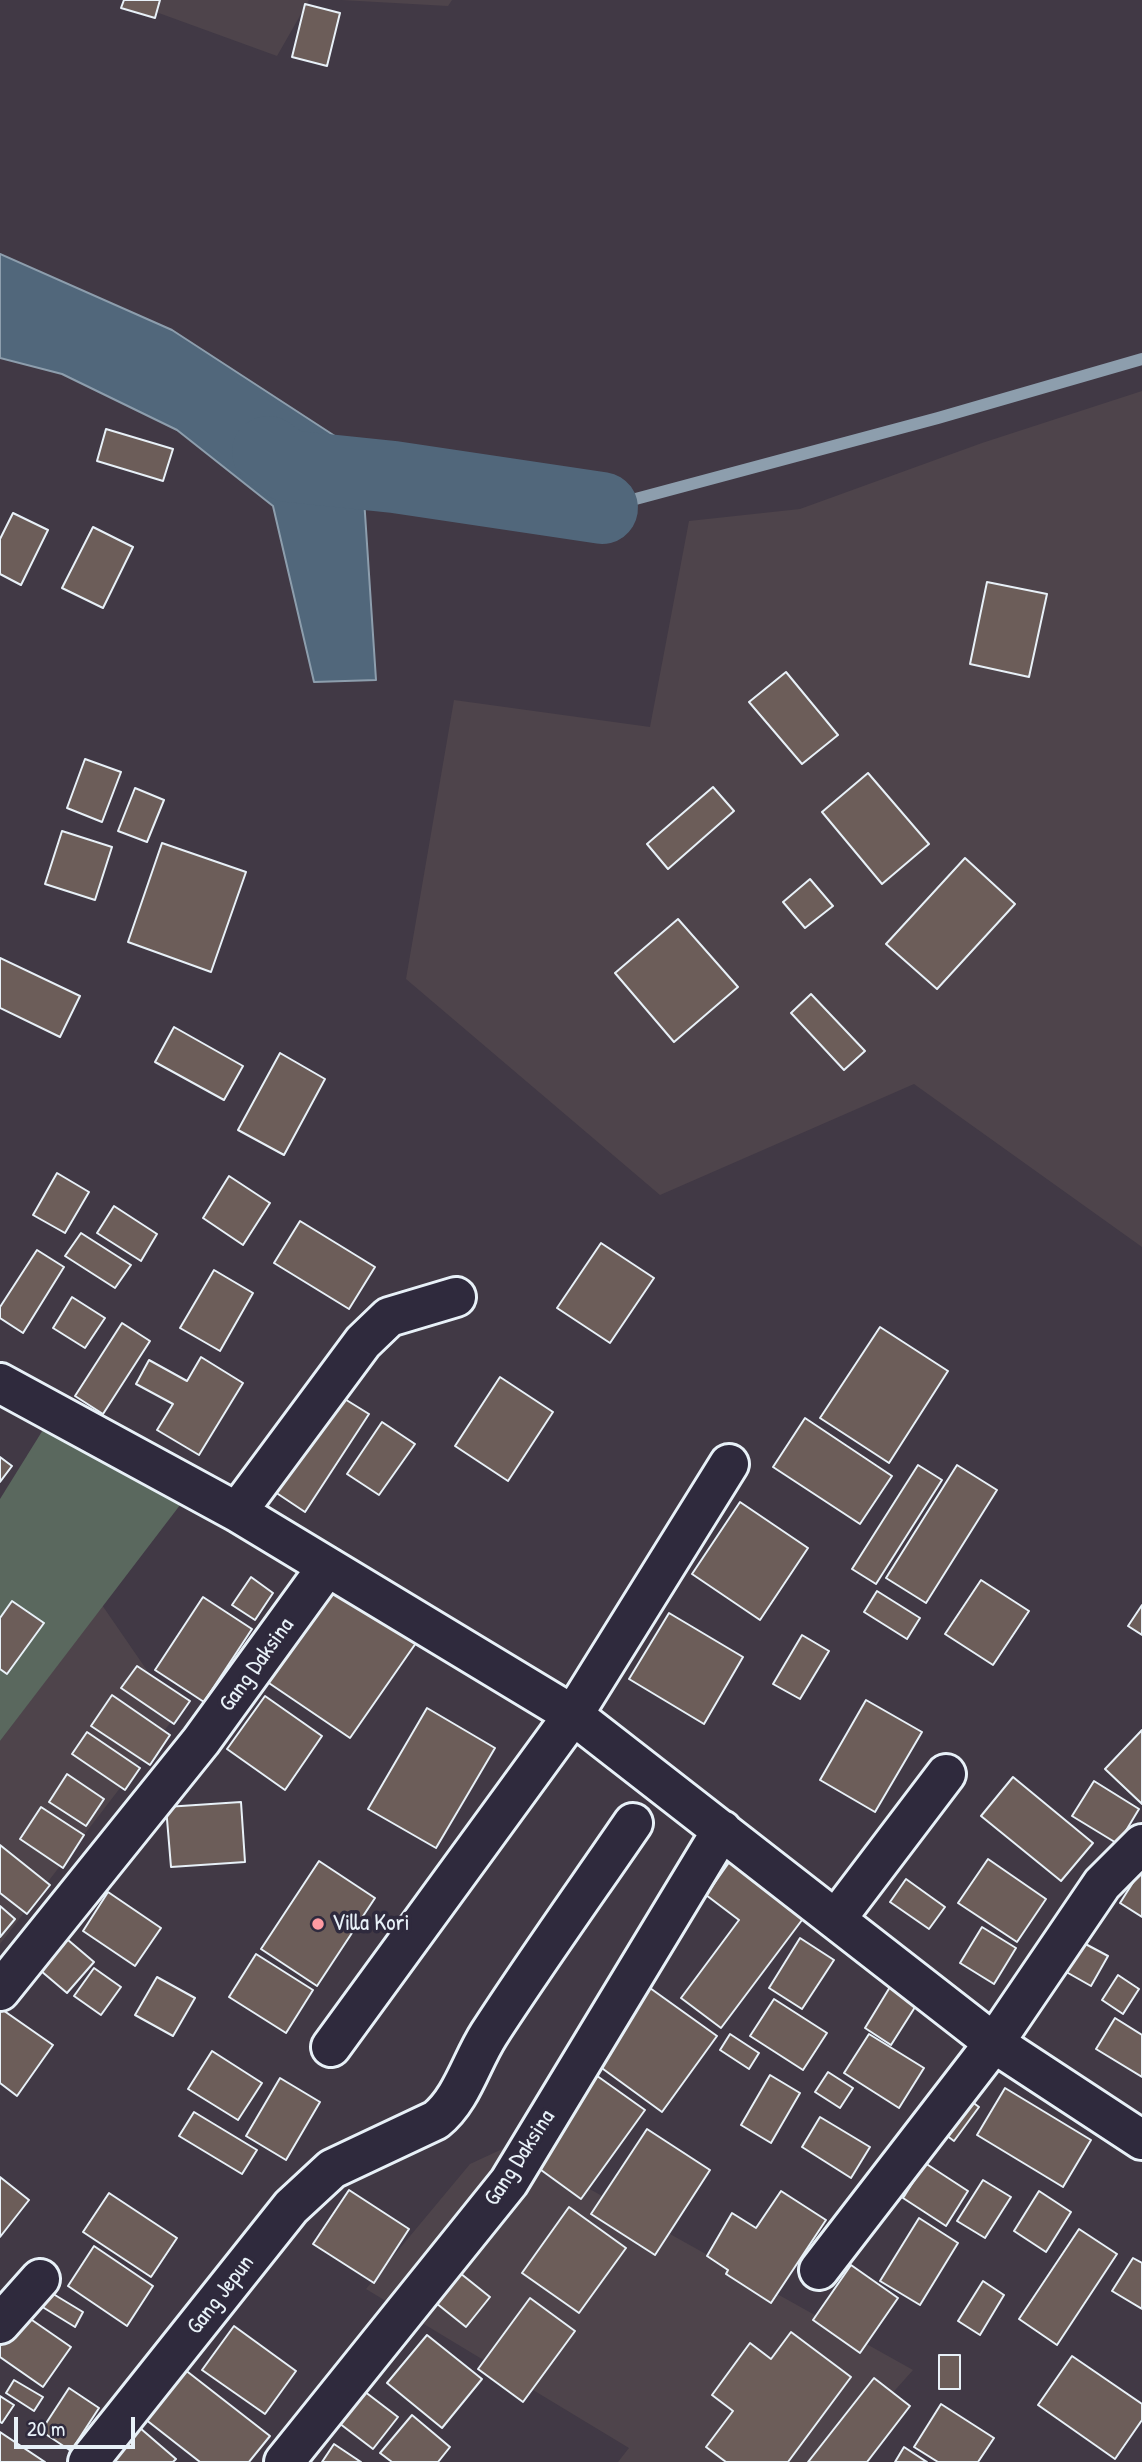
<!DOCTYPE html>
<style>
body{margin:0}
#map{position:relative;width:1142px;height:2462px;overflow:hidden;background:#413945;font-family:"Patrick Hand",sans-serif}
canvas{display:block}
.scale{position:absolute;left:14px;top:2417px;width:121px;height:32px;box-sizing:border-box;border:4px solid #e8f1f8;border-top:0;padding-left:9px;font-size:21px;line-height:24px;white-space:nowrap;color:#e8f1f8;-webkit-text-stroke:5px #2f2a3d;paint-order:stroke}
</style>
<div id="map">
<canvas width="1142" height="2462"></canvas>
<div class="scale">20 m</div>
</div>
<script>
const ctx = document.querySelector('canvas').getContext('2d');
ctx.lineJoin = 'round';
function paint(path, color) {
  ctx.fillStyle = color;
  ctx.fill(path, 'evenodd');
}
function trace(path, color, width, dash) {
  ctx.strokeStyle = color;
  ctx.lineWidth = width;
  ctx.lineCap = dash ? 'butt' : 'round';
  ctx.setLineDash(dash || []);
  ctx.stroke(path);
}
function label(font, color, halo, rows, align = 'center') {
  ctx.font = font + ' "Patrick Hand",sans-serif';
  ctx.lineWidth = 7;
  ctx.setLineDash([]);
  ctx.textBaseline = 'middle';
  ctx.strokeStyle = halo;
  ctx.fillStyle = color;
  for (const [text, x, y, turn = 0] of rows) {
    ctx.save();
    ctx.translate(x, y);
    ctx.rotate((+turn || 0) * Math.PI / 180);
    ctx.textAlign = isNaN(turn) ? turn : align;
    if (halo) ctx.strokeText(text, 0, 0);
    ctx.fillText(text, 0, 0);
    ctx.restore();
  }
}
paint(new Path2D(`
 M123 0H309L277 56Z
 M341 0H452L448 6Z
 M1142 391V1247L914 1084 660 1195 406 979 454 700 650 727 689 521 800 509 982 443Z
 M102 1605 177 1714 0 1944V1741Z
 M511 2145 913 2370 831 2462H618L629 2448 366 2289 470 2164Z`), '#4e444b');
paint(new Path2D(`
 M64 1396 206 1471 0 1741V1499Z`), '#5a685e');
const water = new Path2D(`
 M0 254 172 330 361 453 376 680 314 682 273 506 177 430 62 374 0 358Z`);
paint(water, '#51677b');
trace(water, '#8d9ead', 2);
trace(new Path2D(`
 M602 508 938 418 1142 359`), '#8d9ead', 12);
trace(new Path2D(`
 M268 452 288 466 394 477 602 508`), '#51677b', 72);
const building = new Path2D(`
 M124 0H160L155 18 121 8Z
 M305 4 340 13 327 66 292 57Z
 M106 429 173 449 163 481 97 461Z
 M13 513 48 530 21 585 0 574V539Z
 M93 527 133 547 103 608 62 588Z
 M987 582 1047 594 1029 677 970 664Z
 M786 672 838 735 802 764 749 702Z
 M85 759 121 772 102 822 67 808Z
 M868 773 929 844 882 884 822 812Z
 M713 787 734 811 668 869 647 844Z
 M135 788 164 800 147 842 118 831Z
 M62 831 112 847 95 900 45 884Z
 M162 843 246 872 211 972 128 942Z
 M965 858 1015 904 937 989 886 944Z
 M810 879 833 906 805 928 783 902Z
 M678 919 738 987 674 1042 615 973Z
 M0 958 80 996 60 1037 0 1008Z
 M811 994 865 1051 844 1070 791 1013Z
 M174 1027 243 1066 224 1100 155 1062Z
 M280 1053 325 1079 284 1155 238 1130Z
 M57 1173 89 1192 65 1233 33 1215Z
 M229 1176 270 1203 243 1245 203 1218Z
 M114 1206 157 1234 141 1261 97 1233Z
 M300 1221 375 1267 349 1309 274 1263Z
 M81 1233 131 1265 115 1288 65 1256Z
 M601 1243 654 1278 610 1343 557 1308Z
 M37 1250 64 1267 23 1333 0 1318V1307Z
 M214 1270 253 1293 220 1351 180 1328Z
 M72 1297 105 1318 85 1348 53 1328Z
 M122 1323 150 1341 103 1414 75 1396Z
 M880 1327 948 1371 889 1463 820 1418Z
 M201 1357 243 1383 199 1455 157 1430 173 1404 136 1384 149 1360 187 1381Z
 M500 1377 553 1412 508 1481 455 1446Z
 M335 1393 369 1414 305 1512 272 1490Z
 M805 1418 892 1476 860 1524 773 1467Z
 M382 1422 415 1444 379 1495 347 1474Z
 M0 1457 12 1466 0 1482Z
 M918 1465 942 1480 876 1584 852 1569Z
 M957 1465 997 1490 926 1603 886 1578Z
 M740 1502 808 1548 760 1620 692 1574Z
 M251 1577 273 1593 255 1620 232 1605Z
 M981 1580 1029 1611 993 1665 945 1634Z
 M325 1581 416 1643 350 1738 260 1677Z
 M877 1591 920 1618 907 1639 864 1612Z
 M203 1597 252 1629 204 1702 155 1670Z
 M12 1601 44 1623 7 1674 0 1669V1618Z
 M1142 1605V1635L1128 1626Z
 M669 1613 743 1657 704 1724 629 1679Z
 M802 1635 829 1651 800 1699 773 1684Z
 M137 1666 190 1701 174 1724 121 1688Z
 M112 1695 170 1735 150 1765 91 1726Z
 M265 1696 322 1736 285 1790 227 1749Z
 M866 1700 922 1732 875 1812 820 1780Z
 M427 1708 495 1748 436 1848 368 1809Z
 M1142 1730V1804L1105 1769Z
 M87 1732 140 1768 125 1790 72 1754Z
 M67 1774 104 1799 86 1826 49 1802Z
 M1013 1777 1093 1843 1061 1881 981 1816Z
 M1094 1781 1139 1809 1118 1844 1072 1816Z
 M241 1802 245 1862 171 1867 166 1807Z
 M41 1807 84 1835 63 1868 20 1839Z
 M0 1845 50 1885 27 1914 0 1893Z
 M988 1859 1046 1899 1017 1942 958 1903Z
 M319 1861 375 1898 317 1986 261 1949Z
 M730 1861 805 1916 721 2028 681 1998 739 1920 706 1895Z
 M1142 1868V1917L1120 1903Z
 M906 1879 945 1907 929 1929 890 1902Z
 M108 1892 161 1928 135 1966 83 1931Z
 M0 1906 15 1919 0 1937Z
 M982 1927 1016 1948 994 1984 960 1963Z
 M61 1934 94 1962 67 1993 34 1965Z
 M800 1938 834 1960 802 2009 769 1988Z
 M1078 1940 1108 1956 1091 1986 1061 1969Z
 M256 1954 313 1990 286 2033 229 1997Z
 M94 1968 121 1987 101 2015 74 1996Z
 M1118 1975 1139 1989 1123 2014 1102 2000Z
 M157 1977 195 1998 173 2036 135 2015Z
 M643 1983 717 2036 662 2112 588 2058Z
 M890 1987 917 2004 891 2045 865 2028Z
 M774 1999 827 2033 803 2070 750 2036Z
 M0 2008 53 2045 17 2096 0 2083Z
 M1115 2018 1142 2035V2077L1096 2049Z
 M730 2034 759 2053 749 2069 720 2050Z
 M869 2034 924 2068 899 2108 844 2073Z
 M212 2051 262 2083 238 2120 188 2089Z
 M828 2072 853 2088 840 2108 815 2092Z
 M593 2073 645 2110 581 2199 530 2162Z
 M770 2075 800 2093 771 2143 741 2125Z
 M280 2078 320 2102 286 2160 246 2136Z
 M1005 2088 1091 2140 1063 2187 977 2135Z
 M960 2093 979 2107 954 2141 935 2127Z
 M194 2112 257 2150 242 2174 179 2136Z
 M820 2117 870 2147 851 2178 802 2147Z
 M647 2129 710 2170 655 2255 591 2214Z
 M925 2163 968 2191 946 2226 903 2198Z
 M0 2177 29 2200 0 2237Z
 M983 2180 1011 2197 985 2238 957 2221Z
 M349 2190 409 2229 374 2283 313 2244Z
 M781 2191 826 2220 771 2303 726 2274 728 2270 707 2256 732 2213 756 2228Z
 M1039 2191 1071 2212 1046 2252 1014 2231Z
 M109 2193 177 2238 151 2277 83 2232Z
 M569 2207 626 2248 579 2313 522 2273Z
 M919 2218 958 2243 920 2305 880 2281Z
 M1079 2229 1117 2254 1057 2345 1019 2319Z
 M94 2246 153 2286 127 2326 68 2286Z
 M1133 2258 1142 2263V2309L1112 2291Z
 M851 2265 898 2298 860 2353 813 2320Z
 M455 2269 490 2297 466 2327 431 2299Z
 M983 2281 1004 2295 980 2335 958 2321Z
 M45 2289 83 2312 75 2327 36 2303Z
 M530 2298 575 2331 523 2402 478 2369Z
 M16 2309 71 2347 43 2387 0 2357V2333Z
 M234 2326 296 2371 265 2414 202 2370Z
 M791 2332 851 2377 788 2462H726L706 2447 733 2411 712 2395 750 2343 771 2359Z
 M427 2335 482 2379 442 2428 387 2383Z
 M939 2355H960V2389H939Z
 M1072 2356 1142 2404V2420L1115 2459 1038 2405Z
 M184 2369 270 2436 249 2462H200L145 2419Z
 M874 2378 910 2406 867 2462H808Z
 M14 2380 43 2397 34 2411 6 2393Z
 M69 2388 99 2408 71 2451 41 2431Z
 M360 2388 398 2417 373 2449 335 2420Z
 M0 2396 14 2405 2 2423 0 2422Z
 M941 2404 994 2438 978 2462H938L914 2447Z
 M412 2415 450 2447 438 2462H392L380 2453Z
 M140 2428 176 2459 173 2462H111Z
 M0 2432 45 2462H0Z
 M334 2444 361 2462H322Z
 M904 2447 927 2462H895Z`);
paint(building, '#6c5d59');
trace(building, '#e8f1f8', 2);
const street = new Path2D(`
 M0 1383 237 1512 573 1715 994 2043 1142 2140
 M237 1512 363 1342 389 1317 456 1297
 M836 1919 946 1774
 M0 1991 201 1741 327 1567
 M331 2047 573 1715 729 1464
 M819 2270 994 2043 1102 1884 1142 1844
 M0 2324 40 2279
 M88 2462 291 2207 332 2169 436 2120C462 2099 471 2062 489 2034 535 1963 585 1893 633 1823
 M284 2462 509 2182 722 1830`);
trace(street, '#e8f1f8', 44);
trace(street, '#2f2a3d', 38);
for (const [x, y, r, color] of [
 [318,1924,7,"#ff9aa2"]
]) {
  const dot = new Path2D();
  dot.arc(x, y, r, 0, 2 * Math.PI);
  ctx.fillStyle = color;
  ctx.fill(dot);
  trace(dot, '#2f2a3d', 2.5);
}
label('23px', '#e8f1f8', '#2f2a3d', [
 ["Gang Daksina",257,1665,-54],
 ["Gang Daksina",520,2158,-57],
 ["Gang Jepun",221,2295,-52]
]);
label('23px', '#e8f1f8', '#2f2a3d', [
 ["Villa Kori",332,1924]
], 'left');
</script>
